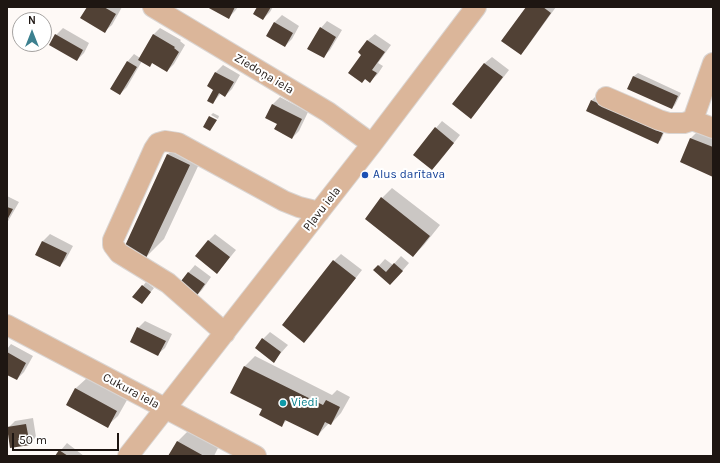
<!DOCTYPE html>
<meta charset="utf-8">
<style>
body{margin:0}
#map{position:relative;width:720px;height:463px;overflow:hidden;background:#fef9f6;font-family:Karla,sans-serif}
canvas{display:block}
.frame{position:absolute;inset:0;border:8px solid #1e1612;pointer-events:none}
.north{position:absolute;left:12px;top:12px;width:40px;height:40px;box-sizing:border-box;background:#fff;border:1px solid #a5a2a0;border-radius:50%;rotate:0deg;font-size:11px;font-weight:700;line-height:16px;text-align:center;color:#1e1612}
.north::after{content:'';display:block;margin:auto;width:14px;height:18px;background:#3c808f;clip-path:polygon(50% 0,100% 100%,50% 72%,0 100%)}
.scale{position:absolute;left:12px;top:433px;width:107px;height:18px;box-sizing:border-box;border:2px solid #1e1612;border-top:0;padding-left:5px;font-size:12px;line-height:14px;white-space:nowrap;color:#1e1612;-webkit-text-stroke:3px #fff;paint-order:stroke}
</style>
<div id="map">
<canvas width="720" height="463"></canvas>
<div class="frame"></div>
<div class="north">N</div>
<div class="scale">50 m</div>
</div>
<script>
const ctx = document.querySelector('canvas').getContext('2d');
ctx.lineJoin = 'round';
function paint(path, color) {
  ctx.fillStyle = color;
  ctx.fill(path, 'evenodd');
}
function trace(path, color, width, dash) {
  ctx.strokeStyle = color;
  ctx.lineWidth = width;
  ctx.lineCap = dash ? 'butt' : 'round';
  ctx.setLineDash(dash || []);
  ctx.stroke(path);
}
function label(font, color, halo, rows, align = 'center') {
  ctx.font = font + ' Karla,sans-serif';
  ctx.lineWidth = 4;
  ctx.setLineDash([]);
  ctx.textBaseline = 'middle';
  ctx.strokeStyle = halo;
  ctx.fillStyle = color;
  for (const [text, x, y, turn = 0] of rows) {
    ctx.save();
    ctx.translate(x, y);
    ctx.rotate((+turn || 0) * Math.PI / 180);
    ctx.textAlign = isNaN(turn) ? turn : align;
    if (halo) ctx.strokeText(text, 0, 0);
    ctx.fillText(text, 0, 0);
    ctx.restore();
  }
}
paint(new Path2D(`
 M88 7H122L112 25 105 31Z
 M209 7H238L235 11 228 18Z
 M258 7H273L270 12 263 19Z
 M527 7H556L527 47 521 54Z
 M282 15 299 26 292 39 285 46 267 36 275 22Z
 M327 21 342 30 330 50 323 57 321 28Z
 M63 28 89 43 84 53 77 60 56 35Z
 M160 28 181 40 180 41 185 45 174 64 167 71 152 62 142 61 127 87 120 94 112 89 128 61 134 54 140 58 154 34Z
 M375 34 391 45 378 63 383 66 377 75 370 81 366 78 362 82 363 55 359 52 368 40Z
 M492 57 509 70 477 111 471 118 453 104 485 63Z
 M223 65 240 75 232 89 225 96 221 93 213 103 215 90 208 86 216 72Z
 M638 73 681 93 675 105 672 108 629 88 634 76Z
 M280 97 308 112 299 131 292 138 278 123 267 117 273 104Z
 M595 97 665 130 661 140 657 143 592 100Z
 M213 113 219 116 218 119 211 115Z
 M709 120 713 122V176L681 162 691 138Z
 M442 121 460 135 439 162 432 169 436 128Z
 M186 137 207 147 164 239 146 257 125 247 168 154Z
 M392 188 440 225 424 245 413 256 382 198Z
 M7 196 19 202 7 223Z
 M50 234 73 246 66 259 60 266 36 255 43 241Z
 M215 234 236 250 223 266 208 241Z
 M341 254 362 270 311 335 304 342 283 325 334 261Z
 M401 256 409 263 397 277 375 270 385 259 393 265Z
 M195 265 211 277 202 290 195 297 179 285 189 272Z
 M146 282 154 288 142 303 134 297Z
 M145 321 172 334 165 348 158 354 138 328Z
 M270 332 288 345 280 354 274 361 256 348 263 339Z
 M11 344 33 356 24 372 17 379 7 374V349Z
 M255 356 332 395 337 390 350 397 341 413 331 424 329 423 318 435 287 420 282 425 263 409 232 393 245 366Z
 M87 378 127 400 118 416 107 426 67 404 76 388Z
 M33 418 36 437 29 444 8 428 15 421Z
 M188 431 218 448 214 456H169L177 442Z
 M67 443 84 456H56Z`), '#0003');
paint(new Path2D(`
 M87 7H104L116 14 105 33 80 18Z
 M207 7H235L229 19Z
 M257 7H271L263 20 253 14Z
 M526 7H543L551 13 521 55 501 41Z
 M274 22 293 33 285 47 266 36Z
 M320 27 336 37 324 58 307 49Z
 M55 34 83 50 77 61 49 45Z
 M153 34 175 47 174 48 179 52 167 72 152 63 150 67 138 60Z
 M367 40 385 52 372 70 377 73 370 83 365 79 362 83 348 73 361 55 358 52Z
 M127 61 137 67 120 95 110 89Z
 M484 63 503 77 471 119 452 104Z
 M215 72 234 82 225 97 219 93 213 104 207 101 213 90 207 86Z
 M633 76 678 96 672 109 627 89Z
 M591 100 663 133 658 144 586 111Z
 M272 104 302 119 292 139 274 129 277 124 265 118Z
 M209 116 217 120 210 131 203 127Z
 M435 127 454 143 432 170 413 155Z
 M690 138 713 147V177L680 162Z
 M167 154 190 165 146 258 124 248Z
 M381 197 430 236 413 257 365 219Z
 M7 207 13 209 7 220Z
 M208 240 230 257 217 274 195 256Z
 M42 241 67 253 60 267 35 255Z
 M333 260 356 278 304 343 282 325Z
 M394 263 403 271 390 285 373 270 378 265 386 272Z
 M188 272 205 284 195 298 178 285Z
 M142 285 151 292 142 304 132 297Z
 M137 327 166 341 158 356 130 342Z
 M262 338 281 352 274 363 255 348Z
 M7 352 26 363 17 380 7 375Z
 M244 366 323 405 326 400 340 407 331 425 325 422 318 436 285 420 282 427 259 415 262 409 230 393Z
 M75 388 117 411 108 428 66 405Z
 M26 424 30 445 10 448 7 427Z
 M177 441 204 456H168Z
 M59 450 68 456H55Z`), '#514135');
const minor = new Path2D(`
 M153 7 328 112 372 144
 M713 63 695 114 697 122 713 128
 M606 97 659 120 669 123H684L696 119
 M7 325 256 456
 M225 333 168 283 119 253 113 245V240L154 149 158 143 165 141 178 143 284 201 299 207 319 212
 M128 456 372 144 476 7`);
trace(minor, '#dad5d2', 22);
trace(minor, '#dbb69a', 20);
for (const [x, y, r, color] of [
 [365,175,4,"#1a4fb4"],
 [283,403,4,"#0f9aa8"]
]) {
  const dot = new Path2D();
  dot.arc(x, y, r, 0, 2 * Math.PI);
  ctx.fillStyle = color;
  ctx.fill(dot);
  trace(dot, '#fff', 1.5);
}
label('12px', '#1e1612', '#fff', [
 ["Ziedoņa iela",264,74,31],
 ["Pļavu iela",322,209,-52],
 ["Cukura iela",131,391,28]
]);
label('12px', '#164399', '#fff', [
 ["Alus darītava",373,175]
], 'left');
label('12px', '#0d838f', '#fff', [
 ["Viedi",291,403]
], 'left');
</script>
